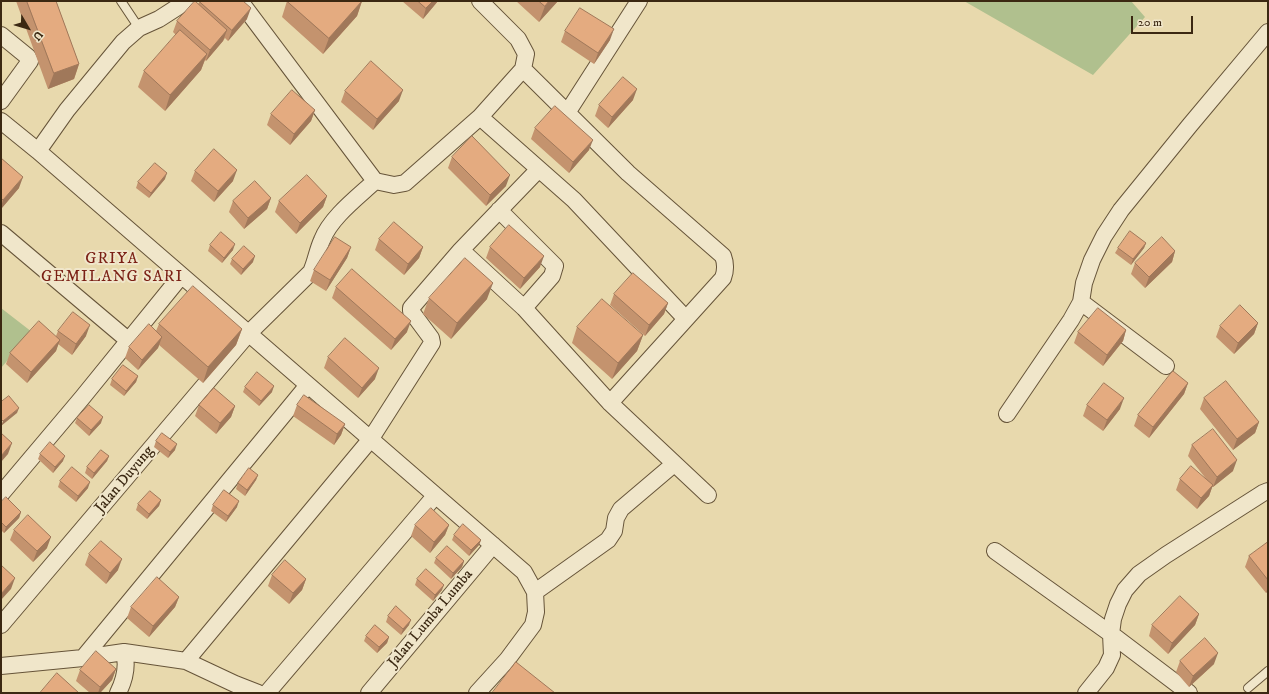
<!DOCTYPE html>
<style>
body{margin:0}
#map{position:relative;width:1269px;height:694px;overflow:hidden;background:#e8d9ad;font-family:"IM FELL DW Pica",serif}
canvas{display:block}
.frame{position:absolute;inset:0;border:2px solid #3b2812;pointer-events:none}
.north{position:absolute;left:8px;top:8px;width:40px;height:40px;-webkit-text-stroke:3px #f0e6ca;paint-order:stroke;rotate:128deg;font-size:11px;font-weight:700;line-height:16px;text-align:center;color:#3b2812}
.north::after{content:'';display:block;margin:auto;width:14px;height:18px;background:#3b2812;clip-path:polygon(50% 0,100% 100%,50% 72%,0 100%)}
.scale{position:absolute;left:1131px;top:16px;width:62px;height:18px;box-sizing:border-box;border:2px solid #3b2812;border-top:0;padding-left:5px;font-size:12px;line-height:14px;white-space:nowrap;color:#3b2812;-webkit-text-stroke:3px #f0e6ca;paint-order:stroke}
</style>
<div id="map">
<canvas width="1269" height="694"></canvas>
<div class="frame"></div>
<div class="north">U</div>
<div class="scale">20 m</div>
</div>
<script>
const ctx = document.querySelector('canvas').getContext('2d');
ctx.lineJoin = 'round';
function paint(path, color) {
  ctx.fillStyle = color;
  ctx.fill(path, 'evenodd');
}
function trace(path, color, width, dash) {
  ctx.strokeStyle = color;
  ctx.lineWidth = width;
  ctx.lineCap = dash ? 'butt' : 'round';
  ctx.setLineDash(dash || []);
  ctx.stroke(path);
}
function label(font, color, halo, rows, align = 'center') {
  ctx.font = font + ' "IM FELL DW Pica",serif';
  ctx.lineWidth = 4;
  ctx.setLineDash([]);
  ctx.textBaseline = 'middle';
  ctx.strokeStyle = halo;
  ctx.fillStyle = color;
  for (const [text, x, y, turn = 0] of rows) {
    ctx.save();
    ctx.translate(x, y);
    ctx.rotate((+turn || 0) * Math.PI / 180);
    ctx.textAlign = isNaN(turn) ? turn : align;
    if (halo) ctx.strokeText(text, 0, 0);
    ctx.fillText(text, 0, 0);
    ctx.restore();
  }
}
paint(new Path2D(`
 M964 1H1131L1145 17 1093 75Z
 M1 308 32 332 1 368Z`), '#b0c08e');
const service = new Path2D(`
 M121 1 139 28
 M1248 688 1268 671`);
const minor = new Path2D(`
 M480 1 518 39 526 54 523 69 628 173 723 256C726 264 726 270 723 278L610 403
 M1 35 28 57 30 61 1 101
 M567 113 639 1
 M480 117 574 200 686 319
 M1 121 38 151 524 572 535 592 536 612 533 625 507 660 477 693
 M38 151 67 110 123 42 139 28 159 19 187 1
 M375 181 394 185 405 183 480 117 523 69
 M499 210 555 266 552 276 524 308
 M1 233 129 341
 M461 250 539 169
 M1081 302 1166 366
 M1007 414 1071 320 1081 302 1084 283 1092 260 1104 236 1121 210 1190 125 1268 32
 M1 494 82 398 181 276
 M995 551 1111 634 1189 693
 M535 592 608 540 614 531 616 518 621 509 674 464
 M1 625 248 334 311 272C316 261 317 251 322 240 331 217 358 197 375 181L240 1
 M83 658 308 385
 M186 661 370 440 432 343 431 338 411 311V308L461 250 524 308 610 403 708 495
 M1 666 83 658 124 652 186 661 235 684 258 693
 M118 693C125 679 128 666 124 652
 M267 693 435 496
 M369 693 493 545
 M1086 693 1106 668 1112 655 1111 634 1113 619 1118 604 1125 590 1139 574 1166 555 1263 493 1268 491`);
trace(service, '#665439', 10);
trace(minor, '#665439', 18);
trace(service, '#f0e6ca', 8);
trace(minor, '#f0e6ca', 16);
paint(new Path2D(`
 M16 1H56L79 64 74 79 48 89Z
 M200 1 247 19 228 41 225 38 223 41 206 61 205 60 201 70 165 111 138 87 144 71 176 35 173 32 177 21 198 4Z
 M287 1H362L357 16 323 54 282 17Z
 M402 1H438L423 19Z
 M516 1H558L539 22Z
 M565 31 610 40 594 64 561 42Z
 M345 91 399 101 373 130 341 102Z
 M633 100 608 128 595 116 599 105Z
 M315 110 311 121 290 145 267 125 271 114Z
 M535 128 589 150 569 173 531 139Z
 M452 157 506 186 486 206 448 168Z
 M1 158 19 188 1 209Z
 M195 171 233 181 214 202 191 181Z
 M165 179 149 198 136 188 138 182Z
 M327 196 323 207 296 234 275 212 279 201Z
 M271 198 267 209 244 229 229 212 233 201Z
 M379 239 423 247 419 258 404 275 375 250Z
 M1146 243 1144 248 1131 265 1115 253 1118 248Z
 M210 245 233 250 222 263 208 251Z
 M351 247 347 258 326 291 310 281 314 270Z
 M490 247 540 267 520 289 486 258Z
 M1175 251 1172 262 1145 288 1131 274 1135 263Z
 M232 259 253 262 241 275 230 264Z
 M336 287 407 332 391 350 332 298Z
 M614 294 668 303 664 314 645 336 610 305Z
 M429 298 487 299 451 339 423 314Z
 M1258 323 1254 334 1234 354 1216 337 1220 326Z
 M159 324 242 329 236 345 203 383 159 345 158 348 138 370 125 358 129 347 156 331Z
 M577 327 643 335 637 351 612 379 572 343Z
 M1126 330 1123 341 1103 366 1074 343 1078 332Z
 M58 331 86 336 72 355 58 344 56 351 27 383 6 364 10 353 56 336Z
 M328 357 375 379 358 398 324 368Z
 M138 376 136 382 124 396 110 385 112 379Z
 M1188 383 1184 394 1149 438 1134 426 1138 415Z
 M245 387 272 392 259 406 243 392Z
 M1204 398 1259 422 1255 433 1233 450 1200 409Z
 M199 405 235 406 231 417 216 434 195 416Z
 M297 405 345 424 341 435 334 445 293 416Z
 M1087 405 1120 409 1103 431 1083 416Z
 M77 418 101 423 89 436 75 423Z
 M156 441 175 450 168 458 154 447Z
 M1192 445 1233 471 1213 487H1212L1209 496 1197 509 1176 490 1180 479 1207 480 1188 456Z
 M40 454 63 461 53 473 38 459Z
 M109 456 107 461 92 479 85 473 87 467Z
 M258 475 256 480 245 496 236 489 238 483Z
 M60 481 88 488 76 502 58 487Z
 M161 500 159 506 147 519 136 510 138 504Z
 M1 502 21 512 19 518 4 533 1 530Z
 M213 505 237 507 226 522 211 511Z
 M415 525H449L445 535 430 553 411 536Z
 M14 530 47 548 33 562 10 540Z
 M454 535 481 540 479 545 469 556 452 540Z
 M1268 542V591L1266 593 1245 567 1249 556Z
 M89 554 118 570 106 584 85 565Z
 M436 558 464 561 462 567 451 579 434 563Z
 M272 575 306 579 302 590 289 604 268 586Z
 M417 579 442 590 433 601 415 585Z
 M179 597 175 607 149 637 127 618 131 607Z
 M1199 614 1195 625 1168 654 1149 636 1152 625Z
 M388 616 409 625 401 635 386 622Z
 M366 636 389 637 387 643 377 653 364 641Z
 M1180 661 1214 664 1189 687 1176 672Z
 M116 669 112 680 100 693H90L76 681 80 670Z`), '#c4936e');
paint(new Path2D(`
 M362 1 357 16 323 54 329 38Z
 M433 1H438L423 19 426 8Z
 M549 1H558L539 22 545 6Z
 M251 8 247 19 228 41 232 30Z
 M614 29 610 40 594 64 598 53Z
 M227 30 223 41 206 61 210 50Z
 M207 54 201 70 165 111 170 95Z
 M79 64 74 79 48 89 54 73Z
 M637 89 633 100 608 128 612 117Z
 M403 90 399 101 373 130 377 119Z
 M315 110 311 121 290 145 294 134Z
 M593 140 589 150 569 173 573 162Z
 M237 170 233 181 214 202 218 191Z
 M167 173 165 179 149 198 151 193Z
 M510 175 506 186 486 206 490 195Z
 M23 177 19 188 1 209V207L3 200Z
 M327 196 323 207 296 234 300 223Z
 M271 198 267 209 244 229 248 218Z
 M1146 243 1144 248 1131 265 1133 259Z
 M235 244 233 250 222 263 224 258Z
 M351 247 347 258 326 291 330 280Z
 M423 247 419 258 404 275 408 264Z
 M1175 251 1172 262 1145 288 1149 277Z
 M255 256 253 262 241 275 243 269Z
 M544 256 540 267 520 289 524 278Z
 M493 283 487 299 451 339 457 323Z
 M668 303 664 314 645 336 649 325Z
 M411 321 407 332 391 350 395 339Z
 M1258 323 1254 334 1234 354 1238 343Z
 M90 325 86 336 72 355 76 344Z
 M242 329 236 345 203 383 208 367Z
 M1126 330 1123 341 1103 366 1107 355Z
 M643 335 637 351 612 379 618 363Z
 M162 337 158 348 138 370 142 360Z
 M60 340 56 351 27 383 31 372Z
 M379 368 375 379 358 398 362 388Z
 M138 376 136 382 124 396 126 391Z
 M1188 383 1184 394 1149 438 1153 427Z
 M274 386 272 392 259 406 261 401Z
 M1124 398 1120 409 1103 431 1107 420Z
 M235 406 231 417 216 434 220 423Z
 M19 408 17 413 1 426 3 421Z
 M103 417 101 423 89 436 91 430Z
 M1259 422 1255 433 1233 450 1237 439Z
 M345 424 341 435 334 445 337 434Z
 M12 443 8 454 1 462V456Z
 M177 444 175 450 168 458 170 452Z
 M65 456 63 461 53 473 55 467Z
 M109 456 107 461 92 479 94 473Z
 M1237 460 1233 471 1213 487 1217 477Z
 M258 475 256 480 245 496 247 490Z
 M90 482 88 488 76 502 78 496Z
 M1213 485 1209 496 1197 509 1201 498Z
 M161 500 159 506 147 519 149 514Z
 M239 501 237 507 226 522 228 516Z
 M21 512 19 518 4 533 6 527Z
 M449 525 445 535 430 553 434 542Z
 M51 537 47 548 33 562 37 551Z
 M481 540 479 545 469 556 471 550Z
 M122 559 118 570 106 584 110 573Z
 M464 561 462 567 451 579 453 573Z
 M15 578 11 589 1 600V594Z
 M306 579 302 590 289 604 293 593Z
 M444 585 442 590 433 601 435 595Z
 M1268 586V591L1266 593Z
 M179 597 175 607 149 637 153 626Z
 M1199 614 1195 625 1168 654 1172 643Z
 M411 620 409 625 401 635 403 629Z
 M389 637 387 643 377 653 379 647Z
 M1218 653 1214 664 1189 687 1193 676Z
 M116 669 112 680 100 693H98L100 687Z`), '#a0785a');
const building = new Path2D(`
 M27 1H56L79 64 54 73Z
 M195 1 227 30 210 50 177 21Z
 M199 1H243L251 8 232 30Z
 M287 1H362L329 38Z
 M418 1H433L426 8Z
 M539 1H549L545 6Z
 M580 8 614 29 598 53 565 31Z
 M180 30 207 54 170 95 144 71Z
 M371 61 403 90 377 119 345 91Z
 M623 77 637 89 612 117 599 105Z
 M292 90 315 110 294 134 271 114Z
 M555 106 593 140 573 162 535 128Z
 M472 136 510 175 490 195 452 157Z
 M214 149 237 170 218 191 195 171Z
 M1 158 23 177 3 200 1 198Z
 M155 163 167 173 151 193 138 182Z
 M307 175 327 196 300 223 279 201Z
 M255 181 271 198 248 218 233 201Z
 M394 222 423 247 408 264 379 239Z
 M509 225 544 256 524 278 490 247Z
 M1130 231 1146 243 1133 259 1118 248Z
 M221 232 235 244 224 258 210 245Z
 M335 237 351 247 330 280 314 270Z
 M1162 237 1175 251 1149 277 1135 263Z
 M244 246 255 256 243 269 232 259Z
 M465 258 493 283 457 323 429 298Z
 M352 269 411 321 395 339 336 287Z
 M633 273 668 303 649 325 614 294Z
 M193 286 242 329 208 367 159 324Z
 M602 299 643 335 618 363 577 327Z
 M1240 305 1258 323 1238 343 1220 326Z
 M1098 308 1126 330 1107 355 1078 332Z
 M73 312 90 325 76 344 58 331Z
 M39 321 60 340 31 372 10 353Z
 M149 324 162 337 142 360 129 347Z
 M345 338 379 368 362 388 328 357Z
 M123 365 138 376 126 391 112 379Z
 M1173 371 1188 383 1153 427 1138 415Z
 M257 372 274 386 261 401 245 387Z
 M1226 381 1259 422 1237 439 1204 398Z
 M1104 383 1124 398 1107 420 1087 405Z
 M214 388 235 406 220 423 199 405Z
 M304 395 345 424 337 434 297 405Z
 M9 396 19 408 3 421 1 419V402Z
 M89 405 103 417 91 430 77 418Z
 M1213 429 1237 460 1217 477 1192 445Z
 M1 433 12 443 1 456Z
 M162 433 177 444 170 452 156 441Z
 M50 442 65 456 55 467 40 454Z
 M101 450 109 456 94 473 87 467Z
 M1191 466 1213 485 1201 498 1180 479Z
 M72 467 90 482 78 496 60 481Z
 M249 468 258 475 247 490 238 483Z
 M224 490 239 501 228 516 213 505Z
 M150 491 161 500 149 514 138 504Z
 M6 497 21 512 6 527 1 522V502Z
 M431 508 449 525 434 542 415 525Z
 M28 515 51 537 37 551 14 530Z
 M463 524 481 540 471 550 454 535Z
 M101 541 122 559 110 573 89 554Z
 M1268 542V580L1249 556Z
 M447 546 464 561 453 573 436 558Z
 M285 560 306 579 293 593 272 575Z
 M1 565 15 578 1 594Z
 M426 569 444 585 435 595 417 579Z
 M157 577 179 597 153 626 131 607Z
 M1180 596 1199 614 1172 643 1152 625Z
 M396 606 411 620 403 629 388 616Z
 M375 625 389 637 379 647 366 636Z
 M1205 638 1218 653 1193 676 1180 661Z
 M96 651 116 669 100 687 80 670Z
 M516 662 555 693H494L493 692Z
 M57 673 79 693H40Z`);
paint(building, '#e4ab80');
trace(building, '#a0785a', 1);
label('15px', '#3b2812', '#f0e6ca', [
 ["Jalan Duyung",125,480,-50],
 ["Jalan Lumba Lumba",431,619,-50]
]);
ctx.letterSpacing = '1px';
label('16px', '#7a1f14', '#f0e6ca', [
 ["GRIYA",112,260],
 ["GEMILANG SARI",112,278]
]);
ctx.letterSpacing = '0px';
</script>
